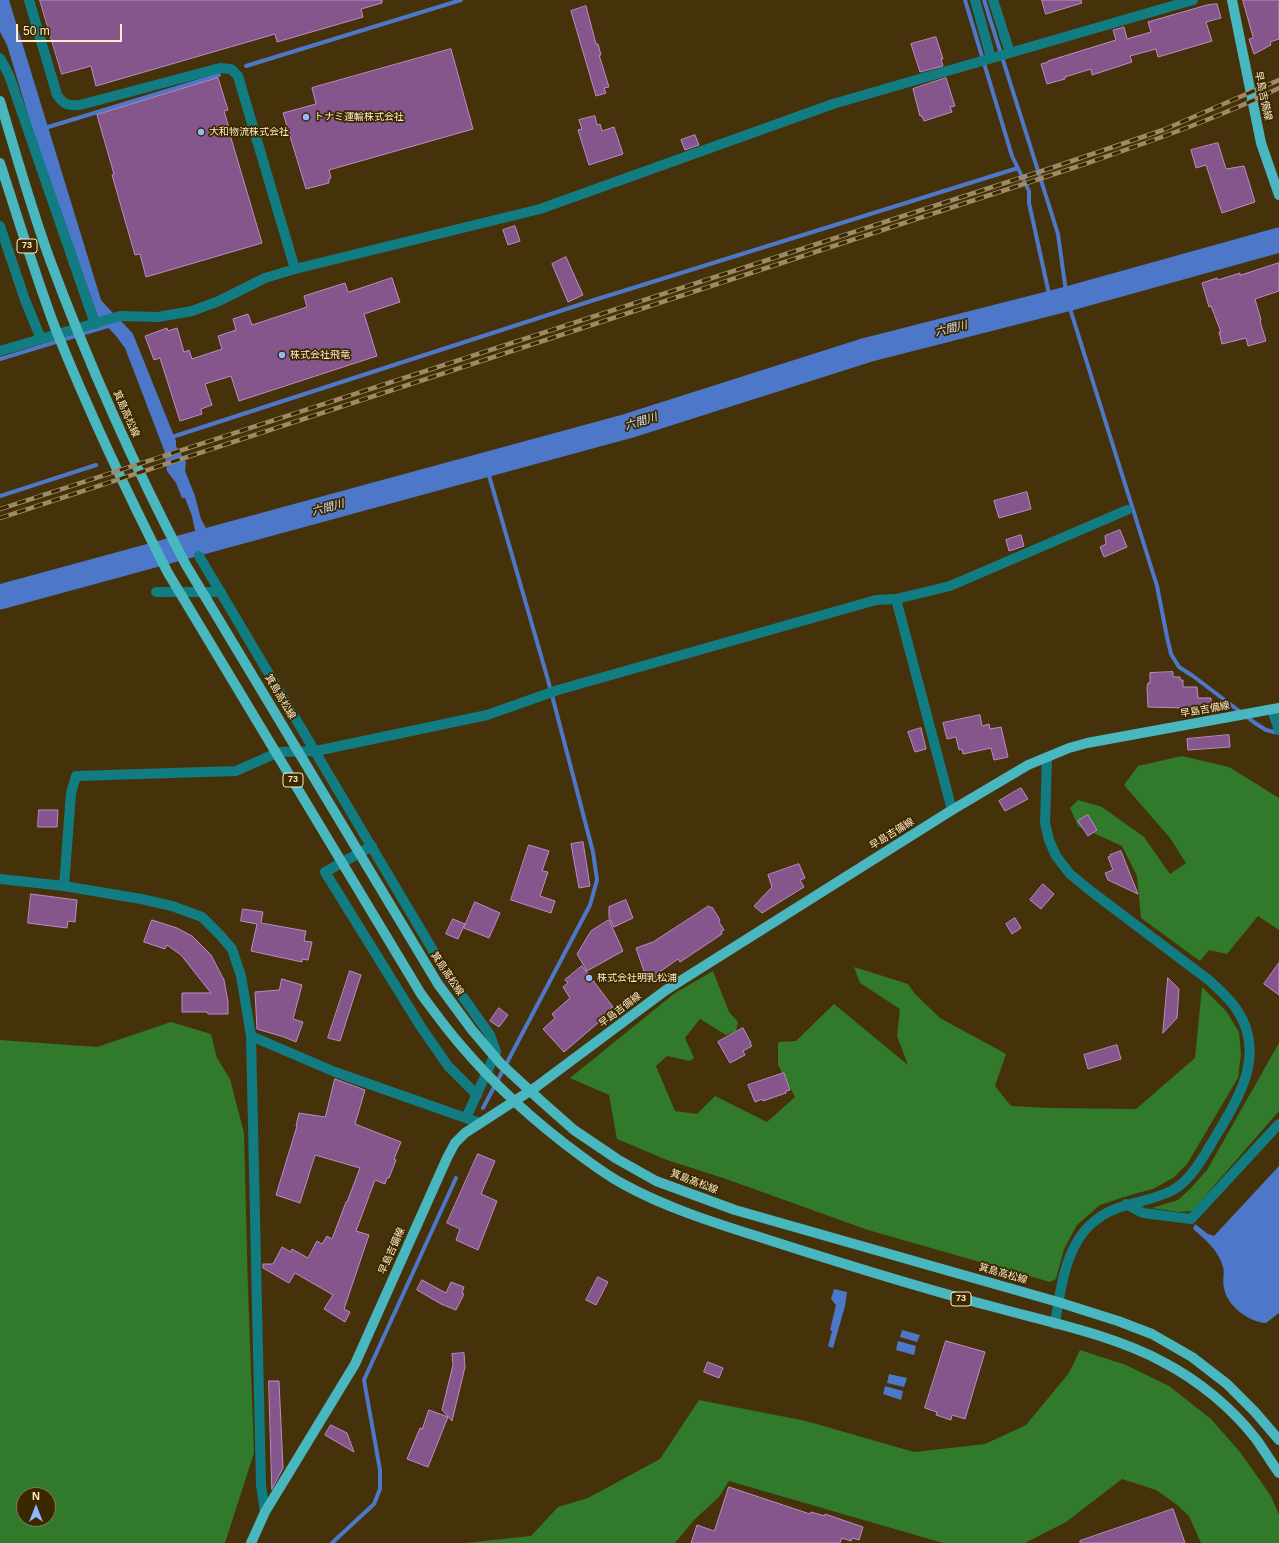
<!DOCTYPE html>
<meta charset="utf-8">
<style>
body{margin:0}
#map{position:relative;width:1279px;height:1543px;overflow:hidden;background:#45320a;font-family:Helvetica,sans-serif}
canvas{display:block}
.north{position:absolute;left:16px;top:1487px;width:40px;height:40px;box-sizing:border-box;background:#3a2800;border:1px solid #897650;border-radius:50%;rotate:0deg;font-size:11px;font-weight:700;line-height:16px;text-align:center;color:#ffebc8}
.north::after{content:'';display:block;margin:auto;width:14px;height:18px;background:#92b7fd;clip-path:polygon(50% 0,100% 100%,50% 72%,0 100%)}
.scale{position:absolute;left:16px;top:24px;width:106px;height:18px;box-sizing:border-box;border:2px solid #ffebc8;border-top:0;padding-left:5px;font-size:12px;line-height:14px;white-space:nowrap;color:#ffebc8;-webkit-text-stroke:3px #3a2800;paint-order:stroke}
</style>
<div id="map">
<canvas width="1279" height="1543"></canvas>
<div class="north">N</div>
<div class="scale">50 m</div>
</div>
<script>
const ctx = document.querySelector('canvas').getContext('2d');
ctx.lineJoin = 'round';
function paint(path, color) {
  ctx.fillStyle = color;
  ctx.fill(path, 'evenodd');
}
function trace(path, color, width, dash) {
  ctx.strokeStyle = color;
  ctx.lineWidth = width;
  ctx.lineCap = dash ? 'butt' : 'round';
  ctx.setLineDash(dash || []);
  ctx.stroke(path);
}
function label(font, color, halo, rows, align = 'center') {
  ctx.font = font + ' Helvetica,"Noto Sans JP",sans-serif';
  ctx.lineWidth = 3.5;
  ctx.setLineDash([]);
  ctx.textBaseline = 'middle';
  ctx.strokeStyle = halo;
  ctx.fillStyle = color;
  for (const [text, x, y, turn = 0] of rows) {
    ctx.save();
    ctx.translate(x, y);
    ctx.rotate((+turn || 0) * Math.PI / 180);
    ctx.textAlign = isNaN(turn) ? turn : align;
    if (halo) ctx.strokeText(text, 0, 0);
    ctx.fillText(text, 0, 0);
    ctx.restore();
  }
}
paint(new Path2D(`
 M1182 756 1229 767 1279 798V930L1258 916 1227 954 1209 950 1200 961 1141 918 1137 876 1122 846 1078 826 1070 808 1078 800 1102 807 1144 837 1170 874 1186 863 1170 838 1124 785 1138 766Z
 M854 967 908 984 915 994 940 1018 1006 1054 995 1086 1011 1106 1051 1108 1136 1109 1195 1058 1202 987 1226 1011 1239 1032 1241 1054 1238 1078 1187 1164 1173 1178 1153 1189 1130 1195 1100 1205 1077 1225 1064 1249 1056 1279 1050 1282 868 1230 726 1179 667 1160 617 1139 609 1095 570 1078 675 993 713 971 729 1012 738 1022 736 1031 726 1035 700 1019 685 1038 694 1058 690 1061 667 1056 656 1066 675 1111 697 1114 715 1096 767 1122 795 1097 778 1065V1042L796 1041 834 1004 908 1065 897 1036 900 1009 860 983Z
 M171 1022 211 1034 217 1058 230 1079 244 1133 248 1290 254 1453 225 1543H0V1040L97 1047ZM24 1495H48V1519H24Z
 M1279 1043V1111L1192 1211 1179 1212 1152 1208 1178 1200 1191 1188 1207 1170Z
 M1080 1350 1126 1365 1169 1386 1211 1419 1240 1452 1271 1496 1279 1515V1543H1201L1189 1516 1176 1504 1156 1490 1122 1479 1066 1522 1025 1543H943L729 1481 719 1497 694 1520 675 1543H465L531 1536 558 1507 588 1498 660 1459 699 1400 806 1421 914 1452 985 1444 1026 1425 1069 1373Z`), '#31792b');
paint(new Path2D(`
 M0 0H9L101 300C111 312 123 322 133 334L176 441V446L186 462 185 471 195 496 201 519 206 528 195 531 192 516 185 498H182L176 483 167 471 164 450 125 348 116 336 98 317 33 131 7 45 0 32Z
 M1279 1166V1313L1266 1323C1249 1322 1227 1306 1224 1288 1222 1281 1225 1273 1223 1267 1219 1251 1205 1239 1193 1229L1195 1224 1208 1234 1214 1236Z
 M834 1289 847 1292 845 1306 833 1348 828 1346 832 1331 830 1330 836 1305 831 1299Z
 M902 1330 920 1335 917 1342 900 1337Z
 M898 1341 916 1346 914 1355 896 1350Z
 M889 1374 907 1378 904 1387 887 1383Z
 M885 1386 903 1391 901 1400 883 1394Z`), '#4d78c9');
trace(new Path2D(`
 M965 0 1012 156 1029 191V203L1051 303
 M984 0 1058 234 1067 299 1157 586 1167 637 1171 654 1179 667 1193 676 1255 723 1266 730 1279 733
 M246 66 461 0
 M45 128 219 75
 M0 359 111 325
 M169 438 591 301 1018 168
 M0 496 96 465
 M199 524 205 541
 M483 1108 590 905 597 880 593 852 548 680 486 465
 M332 1543 374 1504 380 1489V1470L364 1380 456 1178`), '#4d78c9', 4);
trace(new Path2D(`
 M0 597 628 426 867 350 1067 299 1279 240`), '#4d78c9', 25);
const building = new Path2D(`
 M40 0H382V3L361 9 363 17 277 42 275 34 96 86 91 66 62 74Z
 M1042 0H1081L1082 3 1046 14Z
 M1243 0H1279V39L1270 42 1271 45 1254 54 1249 39 1253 38Z
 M1217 4 1221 18 1206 22 1212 41 1158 57 1156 49 1130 56 1132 62 1092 75 1091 69 1065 77V79L1047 84 1041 64 1048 62V61L1116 40 1113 30 1124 27 1127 39 1151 32 1148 22 1207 5Z
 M586 6 596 44H598L601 55H599L609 87 604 88 606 93 596 96 571 11Z
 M936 37 943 59H941L943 66 920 72 911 44Z
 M451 49 473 129 329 170 331 178 329 179V183L306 189 283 113 316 104 312 88Z
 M218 78 228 110 224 111 232 138H231L262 243 146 277 140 254 135 255 112 175 114 174 97 115Z
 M946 78 955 106 950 107 952 112 924 121 922 116H920L913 89Z
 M595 116 597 125 600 124 602 131 614 127 623 154 589 165 578 130 582 129 579 120Z
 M695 135 699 145 685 150 681 140Z
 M1218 143 1226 169 1244 166 1255 202 1222 213 1206 165 1196 168 1191 150Z
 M515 226 520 241 508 245 503 230Z
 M566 257 583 295 568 302 552 264Z
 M1279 263V291L1255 299 1261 320 1260 321 1266 341 1248 346 1246 338 1222 344 1219 332H1221L1211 306 1209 307 1202 283 1217 278 1218 280 1240 273V275Z
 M392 278 400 302 364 314 377 356 239 401 231 376 205 384 212 405 201 409 202 414 180 421 160 358 154 360 145 336 167 328 168 331 177 328 184 352 189 350 192 359 222 349 218 336 236 330 233 319 248 314 252 325 307 307 304 296 345 283 348 292Z
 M1027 492 1031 509 999 518 994 501Z
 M1120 530 1127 547 1104 557 1100 547 1106 544 1105 536Z
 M1021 535 1024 546 1009 551 1006 540Z
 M1173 672V677H1180V680H1183V687H1197L1198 698H1211V712L1184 713V708L1148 707 1147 687 1148 683H1150V673Z
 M980 715 982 726 989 724 990 729 1001 727 1008 757 994 760 991 748 963 754 962 749 959 750 956 737 947 739 943 723Z
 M921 728 926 749 915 752 908 732Z
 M1229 735 1230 747 1188 750 1187 739Z
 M1021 788 1028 799 1005 811 999 801Z
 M39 810H58L57 827H38Z
 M1088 815 1097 830 1088 836 1078 821Z
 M583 842 590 886 579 888 571 844Z
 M529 845 549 851 542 871 548 872 540 896 555 901 551 913 511 900Z
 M1121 851 1138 894 1108 880 1105 873 1113 870 1108 857 1111 856 1110 855Z
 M799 864 805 878 800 880 804 887 762 913 754 906 772 887 768 875Z
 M1043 884 1054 894 1041 909 1030 900Z
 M31 894 77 900 75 922 68 921 67 928 28 923Z
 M626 900 633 918 614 927 609 917V907Z
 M475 902 500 913 489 938 464 928Z
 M709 906 710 908 712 907 720 920 719 922 724 930 721 932 722 934 680 962 678 959 658 973 659 976 647 980 636 948 653 942Z
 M243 909 263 912 261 923 306 931 304 941 312 942 308 960 302 959V962L251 951 257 924 241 921Z
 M1015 918 1021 928 1012 934 1006 924Z
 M453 919 465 924 458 939 446 934Z
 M152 920 177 928 192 936 211 955 224 980 228 1002V1014H208L207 1012H182V993H211L181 955 167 945 165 949 144 942Z
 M609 920 623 951 587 971 577 954 591 931Z
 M1279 963V995L1264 984Z
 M582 966 613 1007 610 1009 612 1011 564 1052 543 1029 555 1018 552 1014 570 998 563 987 568 983 565 980Z
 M350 971 361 975 340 1041 328 1038Z
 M1168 978 1179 989 1177 1018 1163 1033Z
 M282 979 302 985 293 1019 303 1022 296 1042 284 1037 257 1029 255 992 279 990Z
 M499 1008 508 1015 499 1027 490 1021Z
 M743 1028 751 1043H750L752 1046 743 1051 745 1055 730 1063 718 1042Z
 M1117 1045 1121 1059 1088 1069 1084 1055Z
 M784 1073 790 1090 786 1091V1093L763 1101 762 1099 755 1102 748 1085Z
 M335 1079 365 1090 355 1124 401 1142 394 1159 396 1160 389 1178H387L385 1184 375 1180 356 1231 369 1235 344 1309 350 1312 345 1322 324 1309 333 1295 295 1273 289 1283 287 1282 263 1268V1264H273L282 1247 291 1252 292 1249 308 1258 317 1241 322 1244 327 1236 332 1239 346 1202H347L360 1168 315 1155 300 1203 276 1195 297 1126H296L299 1113 325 1117Z
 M478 1154 495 1161 481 1194 497 1201 478 1250 456 1240 460 1229 447 1223Z
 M598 1277 608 1282 596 1305 586 1300Z
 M422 1280 446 1293 451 1282 464 1287 462 1293 464 1294 456 1310 441 1304 417 1290Z
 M946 1341 985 1352 965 1419 952 1415 951 1420 936 1415 937 1412 925 1408Z
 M464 1353 465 1367 452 1421 442 1410 453 1365 452 1354Z
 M708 1362 723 1368 719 1378 704 1372Z
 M269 1381H279L283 1468 272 1489Z
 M429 1410 448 1417 428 1467 407 1459 420 1428 422 1429Z
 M331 1425 347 1433 354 1452 325 1435Z
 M729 1487 810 1514 811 1512 825 1516V1514L863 1527 859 1540 852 1538 851 1541 842 1538 840 1543H691L697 1525 714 1531Z
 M1173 1509 1185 1543H1080V1541Z`);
paint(building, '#85568c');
trace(building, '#be8bc6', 1);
trace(new Path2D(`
 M29 0 57 95C64 105 68 106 80 105L220 68 231 69 238 76 295 269
 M975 0 991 58
 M993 0 1010 53
 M0 58 9 75 95 324
 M0 226 25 300 41 339
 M0 351 120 316 158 317 192 311 219 301 265 278 295 269 540 209 833 104 1193 0
 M199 556 450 979 490 1035 496 1052 466 1118
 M156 592H221
 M896 599 950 586 1127 510
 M1272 710 1279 730
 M1047 757 1045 823 1049 840 1056 856 1070 874 1092 892 1210 981C1219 990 1230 999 1237 1010 1267 1055 1238 1099 1214 1139 1204 1156 1191 1180 1173 1190 1145 1205 1115 1201 1090 1225 1065 1249 1060 1291 1055 1324
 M372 846 325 872 421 1027 448 1066 477 1095
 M0 879 64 886 141 899 172 906 202 917 220 935 232 949 241 976 251 1036 261 1485 265 1512
 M64 886 71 793 76 776 236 771 279 752 316 751 487 715 558 690 876 600 896 599 952 810
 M251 1036 335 1072 480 1123
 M1126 1204 1143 1213 1191 1219 1279 1124`), '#127c83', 10);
trace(new Path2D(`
 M1232 0 1261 143 1279 195
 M0 101C16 154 31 208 50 260 89 365 134 466 186 565L438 984 472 1030 501 1064 540 1100 574 1130 617 1159 656 1181 735 1210 1058 1302 1118 1321 1152 1334 1192 1357 1227 1384 1255 1412 1279 1440
 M0 163C18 218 35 275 56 330 89 412 127 493 168 573L421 994C433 1010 445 1027 458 1042 494 1085 536 1123 581 1156 595 1166 608 1176 623 1184 670 1210 725 1226 775 1242 847 1265 920 1288 994 1307 1048 1322 1114 1335 1163 1362 1198 1380 1232 1408 1256 1439 1264 1450 1271 1462 1279 1473
 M251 1543 265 1512 355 1364 447 1158 455 1143 465 1133 536 1087 666 990 952 810 1028 765 1069 748 1087 743 1279 708`), '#49b7bf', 10);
const rail = new Path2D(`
 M0 509 1051 168 1163 130 1279 80
 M0 518 1085 164C1151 141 1217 119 1279 88`);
trace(rail, '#9e8b65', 4.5);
trace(rail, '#3a2800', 3, [9]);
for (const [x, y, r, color] of [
 [306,117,4,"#92b7fd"],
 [201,132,4,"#92b7fd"],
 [282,355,4,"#92b7fd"],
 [589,978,4,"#92b7fd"]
]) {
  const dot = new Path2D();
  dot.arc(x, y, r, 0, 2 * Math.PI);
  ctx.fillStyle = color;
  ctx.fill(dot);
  trace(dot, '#3a2800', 1.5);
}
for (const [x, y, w] of [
 [27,246,20],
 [293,780,20],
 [961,1299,20]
]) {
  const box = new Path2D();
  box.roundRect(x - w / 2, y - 7, w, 14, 3);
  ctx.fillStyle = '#3a2800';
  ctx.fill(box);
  trace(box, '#ffebc8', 1);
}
label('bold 9px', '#ffebc8', null, [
 ["73",27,246],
 ["73",293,780],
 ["73",961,1299]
]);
label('10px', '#ffebc8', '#3a2800', [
 ["早島吉備線",1263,96,78],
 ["箕島高松線",126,414,66],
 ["箕島高松線",280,697,59],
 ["早島吉備線",1205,710,-10],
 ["早島吉備線",892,834,-32],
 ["箕島高松線",447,974,56],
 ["早島吉備線",620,1010,-37],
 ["箕島高松線",694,1182,21],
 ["早島吉備線",392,1251,-66],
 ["箕島高松線",1003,1274,16]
]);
label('10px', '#ffebc8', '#3a2800', [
 ["トナミ運輸株式会社",314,117],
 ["大和物流株式会社",209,132],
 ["株式会社飛竜",290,355],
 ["株式会社明乳松浦",597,978]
], 'left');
label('italic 11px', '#d4e1f6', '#3a2800', [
 ["六間川",951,329,-14],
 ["六間川",641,422,-17],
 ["六間川",328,508,-15]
]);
</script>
